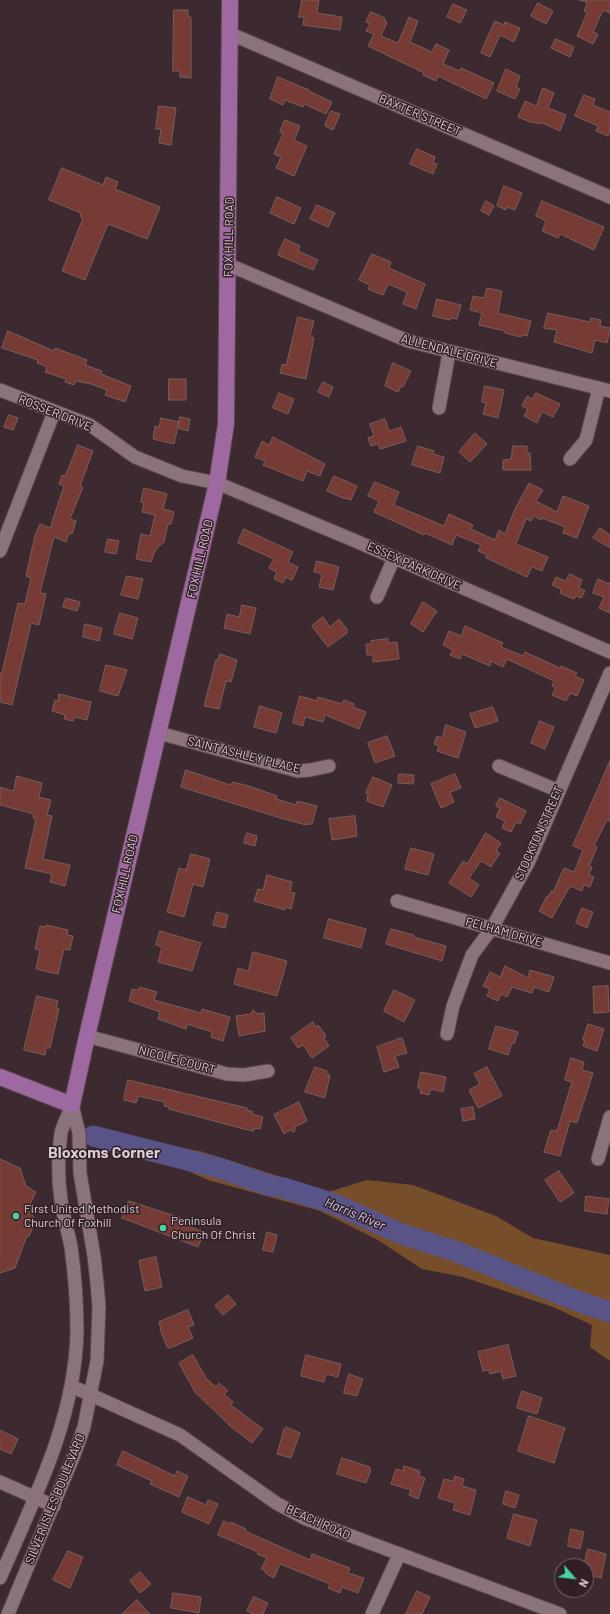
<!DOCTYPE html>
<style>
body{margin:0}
#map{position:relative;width:610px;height:1614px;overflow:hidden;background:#3d2930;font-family:Barlow,sans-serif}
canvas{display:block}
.north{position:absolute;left:554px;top:1558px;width:40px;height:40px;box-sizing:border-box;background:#321f26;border:1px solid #76656b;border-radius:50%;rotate:118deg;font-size:11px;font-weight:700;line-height:16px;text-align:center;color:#dbced3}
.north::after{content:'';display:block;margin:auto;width:14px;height:18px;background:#44d4a0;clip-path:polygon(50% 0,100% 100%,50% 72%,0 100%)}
</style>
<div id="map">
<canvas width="610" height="1614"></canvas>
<div class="north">N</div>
</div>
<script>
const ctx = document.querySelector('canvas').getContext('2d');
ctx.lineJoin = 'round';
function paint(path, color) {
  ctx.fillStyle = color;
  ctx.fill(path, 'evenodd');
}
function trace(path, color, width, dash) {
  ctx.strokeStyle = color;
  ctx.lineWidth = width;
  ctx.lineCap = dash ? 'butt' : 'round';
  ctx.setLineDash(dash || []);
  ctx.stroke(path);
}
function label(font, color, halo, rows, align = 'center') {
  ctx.font = font + ' Barlow,sans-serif';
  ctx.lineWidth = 3;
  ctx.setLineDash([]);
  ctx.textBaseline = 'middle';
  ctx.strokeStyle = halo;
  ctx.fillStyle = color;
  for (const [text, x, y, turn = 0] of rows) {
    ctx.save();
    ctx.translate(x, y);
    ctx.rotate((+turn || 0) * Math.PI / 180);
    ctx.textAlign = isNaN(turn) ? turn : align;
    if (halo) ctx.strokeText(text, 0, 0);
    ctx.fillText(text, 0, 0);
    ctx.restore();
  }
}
paint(new Path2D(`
 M97 1130 117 1131 136 1140 200 1151 328 1192 367 1180 413 1185 496 1216 533 1238 610 1255V1303L593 1300 557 1287 558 1300 583 1311 610 1318V1361L590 1347 592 1325 553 1307 463 1277 422 1269 378 1240 320 1211 208 1180 159 1158 99 1144Z`), '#764f2a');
paint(new Path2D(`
 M557 1287 593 1300 610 1303V1318L583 1311 558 1300 550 1289Z`), '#585488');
trace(new Path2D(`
 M93 1136 219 1168 268 1185 284 1188 332 1203 404 1235 455 1251 577 1301 610 1312`), '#585488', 21);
const building = new Path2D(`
 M302 0H319L317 13 342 17 340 30 303 25 304 17H299Z
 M580 0H610V13L603 10 593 32 598 34 593 44 577 36 587 13 584 11 587 3Z
 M538 3 553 11 546 24 531 16Z
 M453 4 467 10 460 23 447 17Z
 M174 10H188V17H191V78L180 77V71H173Z
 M371 12 385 18 384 20 387 22 381 36 398 43 409 17 418 21 410 42 432 52 436 44 449 50 443 64 460 71 461 68 494 83 486 99 438 76 436 81 423 75 424 73 368 46 374 34 366 31 370 24 366 22Z
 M495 21 504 25 505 22 520 28 514 42 500 35 490 57 481 53Z
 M556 39 574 47 570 57 551 48Z
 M506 69 520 76 516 87 520 89 515 99 497 91Z
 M278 77 309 90V91L332 102 326 114 304 104 303 107 285 100 283 105 270 99Z
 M543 88 554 93 548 108 566 115 560 131 540 122V124L533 122V123L518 117 525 101 536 106Z
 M584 95 595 99 593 105 610 112V131L608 136 596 131 598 126 575 116Z
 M159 106 176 108 171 145 159 143 161 129H156Z
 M331 111 340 114 333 130 325 126Z
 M285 120 300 126 294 140 307 146 294 176 276 168 281 157 274 154 283 133 280 132Z
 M417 149 435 157 433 163 437 164 433 174 410 164Z
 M62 168 103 185 106 177 118 182 115 189 160 207 147 239 108 224 85 280 62 271 83 218 80 216 81 213 49 200Z
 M504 186 522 193 515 210 507 207 506 210 497 206Z
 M277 197 301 208 294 224 270 213Z
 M486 201 494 206 489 215 481 211Z
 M542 201 604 227 594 250 560 234 558 238 542 231 546 221 536 216Z
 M317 205 335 213 328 227 310 219Z
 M285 239 300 246 298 251 318 260 313 270 278 255Z
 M372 254 391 262 389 268 425 284 416 309 403 304 407 292 388 284 383 295 368 289 370 285 359 280Z
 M487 288 502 291 498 313 531 321 527 336 522 335 521 337 505 333V331L479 325 482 313 470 310 473 296 484 298Z
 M437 299 461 305 457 319 450 318V320L433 316Z
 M548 313 590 322 591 318 601 320 600 326 610 328 607 343 595 340 592 353 554 342 557 330 544 328Z
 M298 317 314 321 310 336 314 338 306 379 280 373 282 364 286 365Z
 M8 331 54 351 55 348 87 360 85 365 102 371 101 374 131 386 125 402 105 395 107 390 91 384 76 381 74 385 65 382 66 379 45 372 47 367 37 363 38 360 2 348Z
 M393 363 411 371 403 387 401 386 398 392 385 386Z
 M169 379H186V400H169Z
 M323 382 333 387 329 397 318 392Z
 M485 386 504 390 498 418 483 414 486 403 482 402Z
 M279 393 294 399 288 414 273 408Z
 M536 393 560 404 553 417 542 412 537 423 524 416 528 409 522 406 527 396 532 399Z
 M9 415 18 418 13 430 4 427Z
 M180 417 190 419 188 431 178 428Z
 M161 418 179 422 174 444 153 439 155 426 159 427Z
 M385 419 389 431 401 427 406 441 380 449 378 444 371 446 368 438 374 436 370 424Z
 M475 433 487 444 470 462 459 452Z
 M273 437 325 464 320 476 307 471 303 481 263 465 265 461 255 457 262 441 269 445Z
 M78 445 93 451 80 486 83 487 70 519 76 521 72 534 69 533 66 542 54 537 40 593 46 594 39 625 31 623 12 705 0 702V673H2L18 603 25 604 31 578 26 576 35 535 40 524 50 528 64 486 59 484 62 475 65 476Z
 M418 446 434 451 433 454 444 457 440 473 412 465Z
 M513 446H527V453H530L531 470H503V460L511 459Z
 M334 476 357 486 351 500 345 498V499L327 491Z
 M375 482 399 492 394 505 444 526 449 514 473 525 471 529 495 540 499 530 505 534 515 509 529 483 543 490 536 501 557 512 563 496 589 506 577 538 563 533 565 527 542 518 541 520 534 516 531 521 526 519 516 544 548 557 542 571 532 567 527 577 486 558 487 555 478 551 481 545 456 535 452 545 425 533 424 535 374 512 379 501 368 496Z
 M144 488 167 494 163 509 174 512 171 524H168L164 542 156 549 151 562 136 559 141 534 150 536 155 515 142 512 144 503 141 502Z
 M600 528 610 535V548L593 538Z
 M244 529 293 552 288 562 298 567 292 580 286 577 283 583 274 579 277 572 269 568 274 559 238 543Z
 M108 539 119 541 116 554 105 552Z
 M317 561 339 567 333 590 319 587 322 574 314 572Z
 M570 574 582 580 579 588 585 591 581 598 576 596 574 599 560 593 561 589 552 585 556 577 565 581Z
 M127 576 143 579 138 599 121 595Z
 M598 579 609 584 610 582V613L599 608 604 597 593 593Z
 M66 598 80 602 77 611 63 607Z
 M423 602 437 611 423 632 411 624Z
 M242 605 256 608 250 634 224 628 227 614 239 617Z
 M120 613 138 618 132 639 114 634Z
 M323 617 330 627 339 619 347 629V633L328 647 312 626Z
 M85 624 102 628 99 641 83 637Z
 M465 626 503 643 501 647 523 656 525 652 560 668 561 666 577 673 575 676 584 680 577 696 570 693 566 701 552 695 556 687 552 686 554 681 507 659 503 667 491 661 490 666 462 654 460 659 450 655 453 650 443 645 449 631 461 636Z
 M388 639V643L397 642 399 659 373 662V655H367L366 644H371V641Z
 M220 654 237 660 231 682 226 681 219 709 204 706 216 660H218Z
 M106 665 127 670 118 696 100 691Z
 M59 694 91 702 87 720 74 717 73 721 64 719 65 715 52 711 55 700 58 701Z
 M300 696 317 701 318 697 342 704 344 700 354 704 353 707 366 712 359 729 325 715 323 722 305 717 303 726 293 723Z
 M260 706 282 713 276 733 254 727Z
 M493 707 498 721 475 728 470 714Z
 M540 721 554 727 545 749 531 743Z
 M446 725 466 732 458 758 437 751 439 746 434 744 437 736 442 738Z
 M387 736 395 756 375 763 368 743Z
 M610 761V821L607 820 594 846 597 847 589 866 592 867 589 875 594 877 590 887 584 885 582 891 570 886 552 918 539 911 547 896 548 897 551 891 553 892 564 868 574 872 583 850 573 846Z
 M186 770 230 785 233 782 249 786 277 796 276 799 296 805 297 801 317 806 312 824H307L306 825 277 817 181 787Z
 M399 774 414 775 413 784 398 783Z
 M455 774 461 788 450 792 454 802 441 808 431 784Z
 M17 776 42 783 39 797 51 800 47 815 52 816 43 859 70 865 65 886 50 882 52 874 25 868 36 819 33 818 34 814 0 805V787L13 791Z
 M373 777 392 785 383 807 367 801 368 794 366 793Z
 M500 798 526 811 520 824 516 822 511 832 502 828 505 821 496 817 500 808 496 806Z
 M355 816 357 836 332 840 329 819Z
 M247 833 257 836 255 846 244 843Z
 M486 833 501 843 496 851 500 853 491 867 481 861 469 878 479 885 471 897 449 883 463 861 467 864Z
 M411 848 434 854 428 875 405 869Z
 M191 854 210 859 203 887 193 884 184 917 167 912 179 868 186 870Z
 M267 875 292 882 290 892 295 893 291 909 285 907V910L254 901 258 889 263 890Z
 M582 908 593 912 587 928 576 923Z
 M217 912 228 915 225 928 213 925Z
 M329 919 366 929 361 948 324 938Z
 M46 925 68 930 67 935 73 936 70 950 64 949 58 974 36 969 40 950 35 949 40 926 45 927Z
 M391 929 414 935 413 937 446 946 442 961 386 944Z
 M160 931 201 943 192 971 158 962 162 947 156 945Z
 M253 952 287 961 277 996 234 984 238 968 248 971Z
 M505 966 528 978 530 970 554 977 549 992 534 987 532 993 512 987 507 997 501 994 498 1001 487 996 490 989 483 986 490 972 500 977Z
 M608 986 609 1012 594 1013 593 987Z
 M140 987 157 992 154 1000 201 1013 202 1009 230 1017 223 1041 211 1037 212 1032 187 1024 186 1029 158 1019 160 1012 129 1001 132 989 138 990Z
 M394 990 415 1000 404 1022 384 1011Z
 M37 996 58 1001 56 1008 59 1009 50 1048H46L45 1055 24 1050Z
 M253 1010 258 1014 264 1013 265 1031 239 1036 236 1016 251 1014Z
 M313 1022 316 1027 318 1025 326 1036 324 1038 329 1046 312 1058 303 1045 298 1048 291 1038Z
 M588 1024 604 1029 597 1051 583 1046 585 1040H583Z
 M496 1026 518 1032 514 1044 512 1043 508 1055 489 1049Z
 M402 1038 407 1053 395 1056 399 1067 384 1072 377 1047Z
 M571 1058 584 1062 582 1070 593 1073 577 1123 570 1121 560 1156 544 1152 551 1130 557 1131 572 1082 565 1080Z
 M315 1067 327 1071 326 1074 330 1075 325 1098 305 1092Z
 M487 1067 502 1096 478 1108 469 1090 480 1084 474 1074Z
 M421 1072 446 1077 443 1092 431 1089 429 1095 420 1093 421 1088H418Z
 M128 1080 247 1108V1110L253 1112 252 1114 263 1117 260 1129 254 1128V1131L248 1130 169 1109V1107L164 1106 165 1102 138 1096 136 1103 124 1100Z
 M299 1102 307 1121 296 1126 294 1132 290 1130 284 1134 274 1115Z
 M473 1107 475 1119 463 1121 461 1109Z
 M0 1159 20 1168 26 1186 36 1192 29 1206 35 1222 29 1236 26 1238 15 1268 0 1273Z
 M559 1171 574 1193 560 1202 545 1180Z
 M586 1196 609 1199 607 1214 585 1211Z
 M129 1201 181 1218 180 1223 204 1232 198 1247 122 1218Z
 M267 1232 277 1235 273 1252 263 1250Z
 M156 1257 162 1287 145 1291 139 1261Z
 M228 1295 236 1304 223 1315 215 1306Z
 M188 1310 194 1325 188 1327 193 1338 170 1348 167 1347 160 1329H161L159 1322Z
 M508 1345 516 1376 503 1379 501 1371 490 1374 489 1370 483 1371 478 1352Z
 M193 1355 206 1378 216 1387 219 1383 228 1391 224 1394 233 1402 231 1405 263 1429 252 1443 230 1426 195 1392 179 1363Z
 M306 1355 341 1364 338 1377 326 1374 324 1382 301 1376Z
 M349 1374 363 1379 357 1396 344 1393Z
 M522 1391 542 1398 537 1414 517 1408Z
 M529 1416 565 1428 554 1463 518 1451Z
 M286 1427 300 1433 291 1458 277 1454 284 1429Z
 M0 1430 18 1439 11 1454 0 1449Z
 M123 1451 175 1476 177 1471 188 1476 179 1497 150 1484 152 1481 117 1465Z
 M342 1458 370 1467 369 1469 371 1470 366 1483 337 1474Z
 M404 1466 420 1471 419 1476 425 1478 418 1499 409 1495 411 1490 391 1484 396 1469 403 1471Z
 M455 1476 464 1479 462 1486 476 1490 470 1515 453 1510 455 1503 438 1498 444 1479 453 1481Z
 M506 1491 519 1495 515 1508 503 1504Z
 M188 1497 206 1505 208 1500 218 1504 209 1524 182 1512Z
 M514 1514 537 1520 530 1546 507 1538Z
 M224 1521 230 1524 231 1522 246 1529 245 1531 310 1560 312 1554 350 1568 348 1573 364 1578 358 1593 342 1587 340 1593 328 1588 330 1584 280 1564 274 1578 265 1573 266 1571 261 1569 267 1558 257 1554 258 1552 218 1535Z
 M571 1529 584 1532 580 1549 568 1546Z
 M588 1549 606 1554 601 1578 590 1575V1573L586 1572V1566H584Z
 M68 1551 83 1557 70 1588 53 1580Z
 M140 1572 151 1584 140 1593 130 1581Z
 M417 1591 430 1597 422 1614H406Z
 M173 1593 201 1597 199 1613 171 1608Z
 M254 1597 268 1603 263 1614H254L247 1611Z
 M137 1600 150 1614H122Z`);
paint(building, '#753b34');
trace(building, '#775f5b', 1);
const minor = new Path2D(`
 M231 34 610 197
 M229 265 408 341 610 391
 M0 390 90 425 135 457 182 476 217 483 358 542 610 652
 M439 408 449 353
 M570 459 586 440 599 388
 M0 551 54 412
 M377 597 394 558
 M159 733 298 771 310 770 329 766
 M499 766 559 791
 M397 901 610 963
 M447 1034 453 1006 472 955 492 928 529 861 610 673
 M87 1036 227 1074 244 1075 268 1071
 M598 1159 610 1117
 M71 1386 180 1435 276 1503 306 1519 560 1614
 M0 1482 54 1506
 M0 1578C34 1499 75 1420 77 1332 77 1303 75 1275 71 1247 68 1231 63 1216 61 1200 58 1179 58 1154 61 1133 63 1124 69 1114 72 1105
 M8 1614 74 1455 84 1427 97 1361 99 1307 97 1283 94 1256 80 1173 79 1133 72 1105
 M372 1614 399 1555`);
const major = new Path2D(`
 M0 1077 72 1105 87 1036 217 483 226 424 230 0`);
trace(minor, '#57464c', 15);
trace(major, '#57464c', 18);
trace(minor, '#8a737b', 13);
trace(major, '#9e68a1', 16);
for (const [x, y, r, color] of [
 [16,1216,4,"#44d4a0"],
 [163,1228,4,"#44d4a0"]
]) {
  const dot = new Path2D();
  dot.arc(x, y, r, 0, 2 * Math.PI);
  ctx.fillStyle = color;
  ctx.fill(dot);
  trace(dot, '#321f26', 1.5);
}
label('12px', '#dbced3', '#321f26', [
 ["BAXTER STREET",420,115,23],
 ["FOX HILL ROAD",229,237,-89],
 ["ALLENDALE DRIVE",449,351,15],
 ["ROSSER DRIVE",55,413,22],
 ["FOX HILL ROAD",200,559,-77],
 ["ESSEX PARK DRIVE",414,566,24],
 ["SAINT ASHLEY PLACE",244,755,14],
 ["STOCKTON STREET",539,833,-66],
 ["FOX HILL ROAD",125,874,-77],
 ["PELHAM DRIVE",504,932,16],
 ["NICOLE COURT",177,1060,15],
 ["SILVER ISLES BOULEVARD",55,1499,-68],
 ["BEACH ROAD",318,1522,24]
]);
label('12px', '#dbced3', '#321f26', [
 ["First United Methodist",24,1209],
 ["Church Of Foxhill",24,1223],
 ["Peninsula",171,1221],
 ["Church Of Christ",171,1235]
], 'left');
label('italic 13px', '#d2d1f2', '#321f26', [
 ["Harris River",355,1214,23]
]);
label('bold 16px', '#dbced3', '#321f26', [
 ["Bloxoms Corner",104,1153]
]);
</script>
